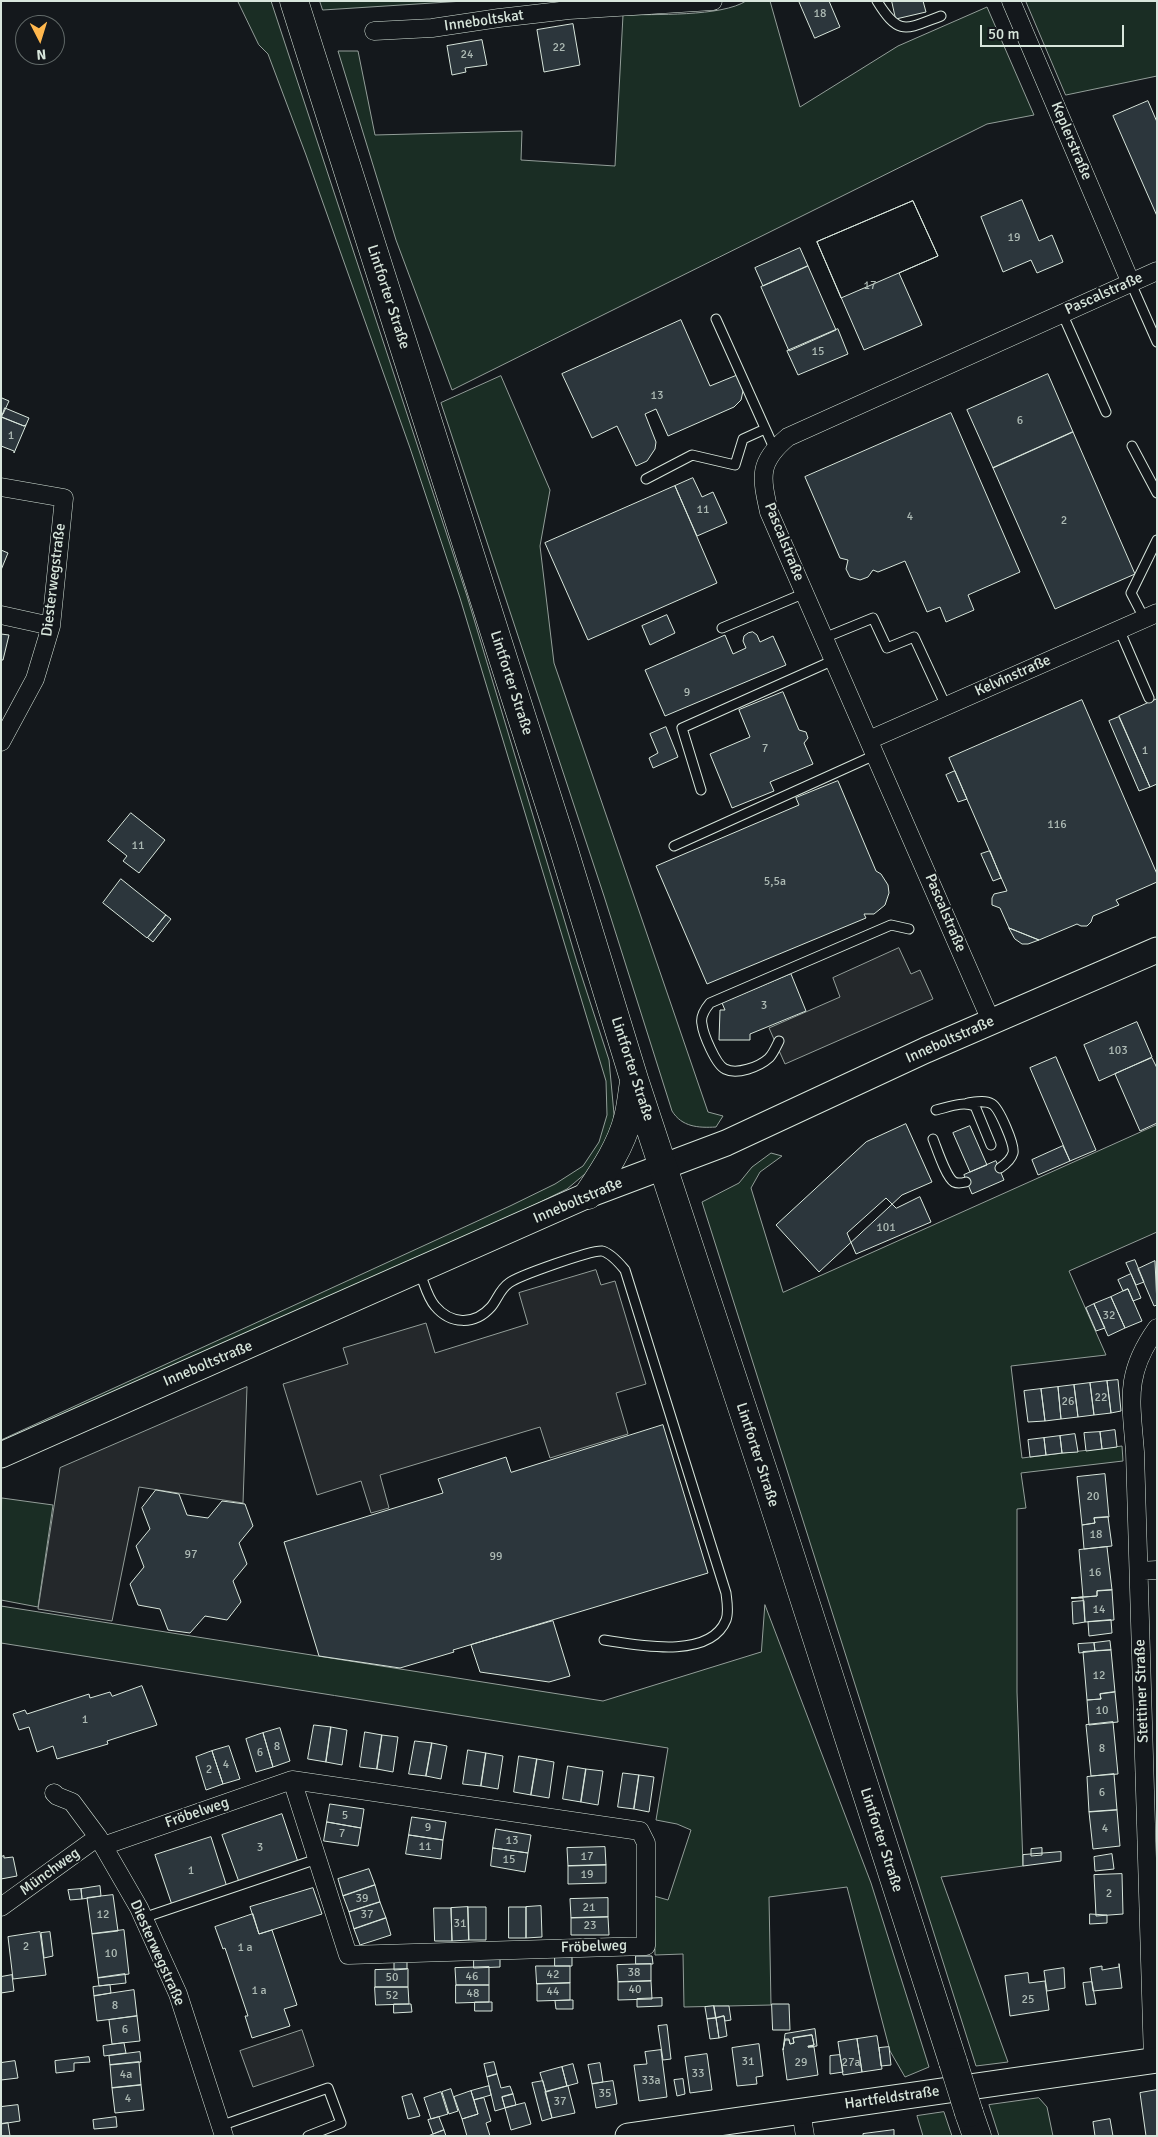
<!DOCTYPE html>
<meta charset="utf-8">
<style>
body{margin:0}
#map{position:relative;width:1158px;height:2137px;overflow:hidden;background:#14181c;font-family:Signika,sans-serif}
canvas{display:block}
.frame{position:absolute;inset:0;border:2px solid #d8e6dc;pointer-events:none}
.north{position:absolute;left:15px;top:15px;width:50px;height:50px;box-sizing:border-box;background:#14181c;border:1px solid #626a69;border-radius:50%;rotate:175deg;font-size:14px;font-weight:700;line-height:20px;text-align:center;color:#d8e6dc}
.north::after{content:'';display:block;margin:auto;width:18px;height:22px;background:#ffb74d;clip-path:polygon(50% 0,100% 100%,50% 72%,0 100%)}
.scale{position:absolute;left:980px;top:25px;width:144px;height:22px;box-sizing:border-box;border:2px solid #d8e6dc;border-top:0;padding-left:6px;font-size:15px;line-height:18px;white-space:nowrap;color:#d8e6dc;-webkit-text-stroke:4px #14181c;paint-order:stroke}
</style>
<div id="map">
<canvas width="1158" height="2137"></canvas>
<div class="frame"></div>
<div class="north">N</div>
<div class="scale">50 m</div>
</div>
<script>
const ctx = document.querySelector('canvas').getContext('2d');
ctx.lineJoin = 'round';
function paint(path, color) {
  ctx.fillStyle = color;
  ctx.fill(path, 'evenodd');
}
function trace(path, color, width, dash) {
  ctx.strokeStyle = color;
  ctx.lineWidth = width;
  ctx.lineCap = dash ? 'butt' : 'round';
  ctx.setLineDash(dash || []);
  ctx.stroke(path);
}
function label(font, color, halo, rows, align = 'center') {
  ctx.font = font + ' Signika,sans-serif';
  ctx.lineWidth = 4;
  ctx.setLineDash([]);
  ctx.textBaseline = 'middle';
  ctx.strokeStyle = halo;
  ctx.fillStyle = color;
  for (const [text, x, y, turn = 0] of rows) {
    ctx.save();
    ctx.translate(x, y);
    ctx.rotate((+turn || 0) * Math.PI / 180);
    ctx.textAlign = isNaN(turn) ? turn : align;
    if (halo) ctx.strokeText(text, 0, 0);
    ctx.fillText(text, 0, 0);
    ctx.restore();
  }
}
const green = new Path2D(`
 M238 1H271L467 596 577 962 609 1060 614 1114 613 1134 598 1163 567 1189 415 1263 1 1446V1440L510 1206 555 1184 583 1166 599 1142 607 1115 606 1081 460 598 410 448 306 155 268 54 259 45Z
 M320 1H464L323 10Z
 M746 1H770L800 107 898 46 987 7 1034 115 987 124 452 390 396 240 338 51H358L375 135 522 131 521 160 615 166 623 15C653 14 722 17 746 1Z
 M1026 1H1157V76L1066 95Z
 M501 376 550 490 540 546 554 663 708 1112 723 1116 716 1127C698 1128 682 1127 672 1111L604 896 441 403Z
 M1157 1125V1232L1069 1271 1106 1355 1011 1366 1022 1458 1122 1446 1123 1461 1021 1473 1026 1508 1017 1509V1692L1023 1866 941 1877 1008 2062 976 2066 702 1202 739 1183 752 1167 771 1153 782 1156 760 1172 751 1188 783 1292Z
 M2 1498 53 1505 38 1607 1 1600Z
 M765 1605 871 1883 929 2067 905 2077 890 2051 847 1887 769 1897 771 2005 684 2007 683 1954 655 1955 654 1896 668 1900 691 1830 677 1824 656 1820 668 1748 1 1643V1606L603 1701 761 1652Z
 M1039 2098 1047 2107 1053 2136H999L989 2105Z
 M944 2112 952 2136H923L917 2116Z`);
paint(green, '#1a2d24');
trace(green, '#939e99', 1);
const parking = new Path2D(`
 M899 948 911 974 920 970 933 999 785 1064 769 1028 840 997 833 978Z
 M596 1270 601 1285 615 1281 646 1384 616 1393 628 1434 550 1458 540 1427 380 1475 389 1508 371 1513 361 1481 317 1495 283 1384 348 1364 343 1348 426 1323 435 1353 528 1324 519 1293Z
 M247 1387 243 1503 139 1487 112 1621 38 1609 60 1468Z
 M302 2030 314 2066 253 2087 240 2051Z`);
paint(parking, '#24282b');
trace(parking, '#939e99', 1);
const building = new Path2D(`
 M799 1H829L840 27 815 38Z
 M892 1H923L926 12 896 19Z
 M573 24 580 65 544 72 537 30Z
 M482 40 487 65 465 68 466 72 452 75 447 46Z
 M1148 101 1157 122V216L1113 116Z
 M1022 200 1039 241 1052 235 1063 262 1037 273 1031 260 1003 272 981 217Z
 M913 201 938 256 899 273 922 325 864 350 817 242Z
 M913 201 938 256 841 298 817 242Z
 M800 248 808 266 763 286 755 268Z
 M808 266 836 330 789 351 761 287Z
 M681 320 710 386 737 375 743 391 741 400 734 407 668 436 656 409 645 414 656 442 655 449 647 461 636 466 617 426 592 438 562 374Z
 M838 329 848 354 798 375 787 351Z
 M1048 374 1073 432 993 468 967 410Z
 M2 398 9 401 3 414H1Z
 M5 408 29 418 26 425 24 426 2 417Z
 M951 413 1020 572 968 595 974 610 946 622 940 607 927 612 905 561 878 572 873 570 868 577 860 580 850 577 846 569 848 560 840 558 805 477Z
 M1 417 24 426 26 425 14 453V451L1 446Z
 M1073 432 1135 574 1055 609 993 468Z
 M693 478 702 497 713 492 727 523 697 536 675 486Z
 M675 486 717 583 588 640 545 543Z
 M1 550 8 553 1 570Z
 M667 615 675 633 650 645 642 626Z
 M753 632 757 635 760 642 773 636 786 665 665 716 645 670 725 635 733 654 746 648 743 641 744 636 748 633Z
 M1 634 9 635 3 660H1Z
 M783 692 799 730 806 732 808 738 804 743 813 764 770 782 774 791 732 808 710 754 750 737 739 710Z
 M1157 699V784L1150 787 1119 716Z
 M1082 700 1157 874V882L1116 900 1119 905 1093 916 1091 922 1087 926H1081L1077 924 1039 940 1009 928 1000 908 992 905V898L994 894 1007 891 949 758Z
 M1119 717 1150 787 1139 791 1109 721Z
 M666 727 678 757 653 768 649 758 658 753 650 734Z
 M955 771 967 799 958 802 946 775Z
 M838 781 876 871 881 874 888 885 889 893 885 905 874 914H864L866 918 707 984 656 866 799 805 796 798Z
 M131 813 165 840 139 873 123 861 127 856 108 841Z
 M990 851 1001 878 993 881 981 854Z
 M121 879 166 915 147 938 103 903Z
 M166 915 171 919 153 942 148 938Z
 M1009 928 1039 940 1028 944H1022L1015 939Z
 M791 974 806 1011 750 1034V1040H719L720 1010H725L722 1003Z
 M1137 1022 1152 1057 1099 1081 1084 1045Z
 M1056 1057 1096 1150 1070 1161 1030 1068Z
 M1152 1058 1157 1068V1123L1140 1131 1115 1074Z
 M906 1124 932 1182 902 1195 819 1272 776 1225 866 1142Z
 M970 1126 987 1165 970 1172 953 1133Z
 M1063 1146 1070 1161 1038 1175 1032 1160Z
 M996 1161 1004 1180 972 1194 964 1175Z
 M920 1197 931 1222 856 1254 847 1233 886 1198 896 1208Z
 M1135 1260 1144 1282 1136 1285 1126 1263Z
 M1155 1261 1157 1305 1154 1306 1138 1269Z
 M1131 1274 1141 1298 1133 1301 1128 1289 1123 1291 1118 1280Z
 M1128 1289 1142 1321 1125 1328 1111 1297Z
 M1111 1297 1125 1328 1108 1336 1094 1304Z
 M1094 1304 1105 1328 1096 1331 1086 1308Z
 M1118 1380 1121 1411 1111 1413 1107 1381Z
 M1107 1381 1111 1413 1094 1415 1090 1383Z
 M1090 1383 1094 1415 1078 1417 1074 1385Z
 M1074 1385 1078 1417 1061 1419 1058 1387Z
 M1058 1387 1061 1419 1045 1421 1041 1389Z
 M1041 1389 1045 1421 1028 1422 1024 1391Z
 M663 1425 708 1573 453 1650 454 1652 400 1668 319 1656 284 1542 443 1493 438 1479 506 1457 511 1472Z
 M1115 1430 1117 1447 1102 1449 1100 1432Z
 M1100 1432 1102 1449 1086 1451 1084 1433Z
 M1075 1434 1078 1452 1062 1453 1060 1436Z
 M1060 1436 1062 1453 1046 1455 1044 1438Z
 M1044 1438 1046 1455 1030 1457 1028 1440Z
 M1105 1474 1109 1517 1094 1518 1095 1523 1082 1525 1077 1477Z
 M156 1490 179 1494 187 1515 208 1518 222 1501 245 1504 253 1526 239 1543 247 1564 233 1581 241 1602 227 1620 205 1616 190 1633 168 1630 160 1609 138 1605 130 1584 144 1567 136 1546 150 1529 142 1508Z
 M1108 1517 1112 1546 1084 1549 1082 1525 1095 1523 1094 1518Z
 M1107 1547 1112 1590 1097 1591V1596L1071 1598 1083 1597 1079 1550Z
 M1112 1590 1114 1620 1085 1622 1083 1598H1071L1097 1596V1591Z
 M1084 1601 1085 1622 1073 1624 1072 1602Z
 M1111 1620 1112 1633 1089 1636 1088 1622Z
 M553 1621 570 1676 549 1682 480 1672 471 1645Z
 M1110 1641 1111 1650 1095 1651 1094 1643Z
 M1094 1643 1095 1651 1079 1653 1078 1644Z
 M1111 1650 1115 1692 1100 1694 1101 1699 1087 1700 1083 1652Z
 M142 1686 157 1725 107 1741 108 1744 57 1759 53 1746 37 1752 29 1727 19 1730 13 1714 25 1710 27 1714 89 1694 90 1698 110 1692 112 1696Z
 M1115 1692 1118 1722 1089 1725 1087 1700 1101 1699 1100 1694Z
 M1113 1722 1118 1774 1091 1776 1086 1725Z
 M314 1725 331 1727 326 1762 308 1759Z
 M331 1727 347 1730 342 1765 326 1762Z
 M280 1728 290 1761 273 1767 263 1733Z
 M365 1732 382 1735 377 1769 360 1767Z
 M263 1733 273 1767 256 1772 246 1739Z
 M382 1735 398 1737 393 1772 377 1769Z
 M415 1741 432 1743 426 1776 409 1774Z
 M432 1743 447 1746 441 1779 426 1776Z
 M229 1746 240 1779 223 1784 212 1751Z
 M468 1750 486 1753 481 1786 463 1784Z
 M212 1751 223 1784 206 1790 196 1757Z
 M486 1753 503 1756 498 1789 481 1786Z
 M519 1756 537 1759 531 1795 514 1792Z
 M537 1759 554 1762 549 1798 531 1795Z
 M568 1766 586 1769 581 1802 563 1799Z
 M586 1769 603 1771 598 1805 581 1802Z
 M623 1773 639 1775 634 1809 618 1807Z
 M1114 1774 1117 1810 1089 1812 1087 1777Z
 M639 1775 654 1777 649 1812 634 1809Z
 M330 1804 364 1809 361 1828 327 1822Z
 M1117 1810 1120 1846 1093 1849 1089 1812Z
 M282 1814 298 1862 239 1882 222 1835Z
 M412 1817 446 1822 443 1840 409 1835Z
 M327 1822 361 1828 358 1846 324 1841Z
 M496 1829 531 1835 528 1853 493 1848Z
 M409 1835 443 1840 441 1859 406 1854Z
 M211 1837 227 1887 172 1905 155 1855Z
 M605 1847 606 1865 568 1866 567 1848Z
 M493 1848 528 1853 525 1872 491 1866Z
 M1042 1848V1855L1031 1856V1849Z
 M1061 1852V1861L1023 1866V1855Z
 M1112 1854 1114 1869 1095 1871 1094 1857Z
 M4 1856V1858L13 1857 17 1876 1 1879V1857Z
 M606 1865V1883L568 1884V1866Z
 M369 1869 375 1885 343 1896 338 1879Z
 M1122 1874 1123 1914 1096 1916 1094 1875Z
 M375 1885 380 1902 349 1912 343 1896Z
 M100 1886 101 1896 82 1899 81 1889Z
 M313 1888 322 1914 259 1934 250 1907Z
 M81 1889 82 1899 70 1900 68 1890Z
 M113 1895 118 1931 92 1934 87 1898Z
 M608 1898V1917L571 1918 570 1899Z
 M380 1902 386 1918 354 1929 349 1912Z
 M541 1906 542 1937 526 1938V1907Z
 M468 1907 469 1940 452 1941 451 1908Z
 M468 1907H486V1940H469Z
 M509 1907H526V1938H509Z
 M434 1908H451L452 1941H435Z
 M253 1914 259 1934 272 1930 297 2005 284 2009 290 2026 252 2038 245 2016H248L225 1948 223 1949 215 1927Z
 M1090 1914 1107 1915V1923L1090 1924Z
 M608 1917 609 1935H571V1918Z
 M386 1918 391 1935 360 1945 354 1929Z
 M124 1930 129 1974 98 1978 92 1934Z
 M40 1932 46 1975 13 1979 8 1937Z
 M50 1932 53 1956 44 1958 41 1933Z
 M636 1956H652L653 1964H636Z
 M555 1957H572V1966H555Z
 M474 1959H500V1967L474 1968Z
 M407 1962V1969L394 1970V1963Z
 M651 1964V1981L618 1982 617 1965Z
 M1119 1964 1122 1988 1093 1991 1090 1968 1102 1966V1970L1119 1967Z
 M536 1966H570V1983L537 1984Z
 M489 1967V1985H456L455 1968Z
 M1064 1968 1065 1988 1047 1991 1044 1971Z
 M408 1969V1987H375V1970Z
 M1028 1973 1029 1983 1045 1981 1049 2010 1010 2016 1005 1976Z
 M125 1974 126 1983 99 1986 98 1978Z
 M12 1975 14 1991 1 1993V1977Z
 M651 1981 652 1999 618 2000V1982Z
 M1092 1982 1096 2004 1086 2005 1083 1983Z
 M570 1983V2000L537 2001V1984Z
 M110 1985 111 1993 94 1996 93 1987Z
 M456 1985H489V2002L456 2003Z
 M375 1987H408L409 2004 376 2005Z
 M134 1990 137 2016 97 2021 94 1996Z
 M662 1998V2006L637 2007V1999Z
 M570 2000H573V2009H556L555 2001Z
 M475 2002H492V2011H475Z
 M394 2004H411L412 2012 394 2013Z
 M772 2004H789L790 2030H773Z
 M714 2006 716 2018 707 2019 705 2007Z
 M714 2006H729L731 2020 725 2021 724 2016 716 2018Z
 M137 2016 140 2041 112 2044 109 2020Z
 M724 2016 727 2036 719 2038 716 2018Z
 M716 2018 719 2038 710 2039 707 2019Z
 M667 2025 671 2059 663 2060 658 2026Z
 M815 2029 817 2046 808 2047 814 2045 812 2035 793 2038 794 2043 790 2044 789 2039H785L783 2050 785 2034Z
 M812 2035 814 2045 808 2046V2047H814L818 2075 787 2080 783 2050 785 2040H789L790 2044 794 2043 793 2038Z
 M877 2036 882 2069 862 2072 857 2039Z
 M857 2039 862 2072 843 2075 838 2042Z
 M124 2043 126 2053 104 2056 103 2046Z
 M759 2044 763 2076 756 2077 757 2084 737 2086 732 2048Z
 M889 2047 891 2065 881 2066 879 2048Z
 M661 2050 667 2097 639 2101 634 2065 647 2064 645 2052Z
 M140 2052 141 2062 110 2065 109 2056Z
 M707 2054 712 2090 690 2093 685 2057Z
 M840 2055 843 2072 830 2074V2056Z
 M89 2057 90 2062 74 2063V2071L56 2073 55 2061Z
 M15 2061 18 2078 1 2080V2063Z
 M139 2062 141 2085 112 2088 110 2065Z
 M494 2062 497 2074 487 2077 484 2064Z
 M600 2063 603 2082 592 2084 588 2065Z
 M573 2064 578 2083 567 2086 562 2067Z
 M562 2067 567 2086 546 2092 540 2073Z
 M497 2074 501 2088 510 2086 513 2094 502 2097 505 2108 495 2111 487 2077Z
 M683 2079 685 2094 677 2096 674 2080Z
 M543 2081 552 2118 542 2121 532 2083Z
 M613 2081 617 2104 596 2108 592 2084Z
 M141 2085 144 2110 115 2113 112 2088Z
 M489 2086 491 2095 474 2100 471 2091Z
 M568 2086 575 2113 552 2118 545 2092Z
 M451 2089 458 2111 449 2114 442 2092Z
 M1157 2090V2136H1146L1140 2093Z
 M471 2091 478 2114 462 2119 454 2097Z
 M441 2092 448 2114 431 2119 424 2098Z
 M412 2094 420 2116 408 2119 402 2097Z
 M513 2094 516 2105 505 2108 502 2097Z
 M484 2098 491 2121 486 2123 490 2136H467L462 2119 478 2114 474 2100Z
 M525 2103 531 2124 511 2130 505 2108Z
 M18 2105 20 2121 1 2124V2107Z
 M116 2117 117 2127 94 2129 93 2120Z
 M439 2117 444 2130 433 2134 428 2120Z
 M1110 2119 1113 2136H1095L1093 2122Z
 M8 2123 10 2136H1V2124Z
 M444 2130 446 2136H428L433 2134Z
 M894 2130V2136H863V2134Z`);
paint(building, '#2c363c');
trace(building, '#d8e6dc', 1);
const lane = new Path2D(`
 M877 1C899 37 906 29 941 16
 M1130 281 1157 342
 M1062 313 1106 412
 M716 319 774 448
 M1132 446 1157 493
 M646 479 692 455 735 465 743 439 765 429
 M1144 618 1131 593 1157 540
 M722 628 805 593
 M1119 629 1149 698
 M824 638 873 618 887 648 914 637 946 706
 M701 790 682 728 834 660
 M674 846 875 755
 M779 1041C776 1047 773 1054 769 1058 759 1067 737 1075 725 1069 716 1065 703 1034 702 1024 700 1016 705 1009 710 1003L891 925 909 929
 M968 1103C976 1102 985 1100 992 1104 999 1108 1015 1145 1013 1153 1011 1160 1006 1164 1000 1168
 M936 1110C949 1107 962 1101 975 1106L991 1145
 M933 1139C937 1149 946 1177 954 1182 958 1184 962 1183 966 1182
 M419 1271C424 1282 427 1297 435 1306 450 1324 474 1326 491 1307 497 1300 500 1289 509 1283 518 1276 591 1250 602 1251 611 1253 620 1264 625 1270L726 1593C727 1602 729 1612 726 1620 710 1660 637 1645 604 1640
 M143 1918 317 1859
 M220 2126 328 2088 341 2123 308 2136`);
const street = new Path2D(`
 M1011 1 1130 281
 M374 31 432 28 499 18 569 10 713 1
 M1 487 64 498 51 626 35 679 1 742
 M1 615 51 626
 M869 740 1157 613
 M991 1021 769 512C761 476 758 462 788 437L1157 271
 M1139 1571 1157 1570
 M54 1793 57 1796 72 1802 98 1837 139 1908 178 1994 224 2136
 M103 1846 292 1780 640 1831 646 1843V1946L348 1955 292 1780
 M1 1907 98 1837
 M1153 2061 1135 1452C1131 1400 1124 1374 1157 1328
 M801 2111 805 2136`);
const secondary = new Path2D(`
 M1 1455 588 1195 726 1143 926 1050 1157 950
 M628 2136 1157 2060`);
const primary = new Path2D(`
 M294 1 563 847 634 1079 768 1486 953 2062
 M588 1195C604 1171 621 1146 628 1118 631 1106 632 1094 634 1082
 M969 2113 977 2136`);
trace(lane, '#d8e6dc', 11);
trace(street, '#d8e6dc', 19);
trace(secondary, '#d8e6dc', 27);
trace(primary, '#d8e6dc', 29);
trace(lane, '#14181c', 9);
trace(street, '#14181c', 18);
trace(secondary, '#14181c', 25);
trace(primary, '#14181c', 28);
const primaryBridge = new Path2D(`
 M953 2062 969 2113`);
trace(primaryBridge, '#d8e6dc', 29, []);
trace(primaryBridge, '#14181c', 28);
label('12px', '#adbab4', null, [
 ["18",820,14],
 ["22",559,48],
 ["24",467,55],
 ["19",1014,238],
 ["17",870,286],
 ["15",818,352],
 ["13",657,396],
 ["6",1020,421],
 ["1",11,436],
 ["11",703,510],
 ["4",910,517],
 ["2",1064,521],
 ["9",687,693],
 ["7",765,749],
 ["1",1145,751],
 ["116",1057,825],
 ["11",138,846],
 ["5,5a",775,882],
 ["3",764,1006],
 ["103",1118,1051],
 ["101",886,1228],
 ["32",1109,1316],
 ["22",1101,1398],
 ["26",1068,1402],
 ["20",1093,1497],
 ["18",1096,1535],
 ["97",191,1555],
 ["99",496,1557],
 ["16",1095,1573],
 ["14",1099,1610],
 ["12",1099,1676],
 ["10",1102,1711],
 ["1",85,1720],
 ["8",277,1747],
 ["8",1102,1749],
 ["6",260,1753],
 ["4",226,1765],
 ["2",209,1770],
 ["6",1102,1793],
 ["5",345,1816],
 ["9",428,1828],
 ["4",1105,1829],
 ["7",342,1834],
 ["13",512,1841],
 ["11",425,1847],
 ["3",260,1848],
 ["17",587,1857],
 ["15",509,1860],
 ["1",191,1871],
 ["19",587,1875],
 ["2",1109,1894],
 ["39",362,1899],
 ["21",589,1908],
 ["12",103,1915],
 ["37",367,1915],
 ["31",460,1924],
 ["23",590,1926],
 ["2",26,1947],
 ["1 a",245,1948],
 ["10",111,1954],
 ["38",634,1973],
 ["42",553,1975],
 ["46",472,1977],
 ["50",392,1978],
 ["40",635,1990],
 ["1 a",259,1991],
 ["44",553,1992],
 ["48",473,1994],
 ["52",392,1996],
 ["25",1028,2000],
 ["8",115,2006],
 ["6",125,2030],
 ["31",748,2062],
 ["29",801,2063],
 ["27a",851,2063],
 ["33",698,2074],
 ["4a",126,2075],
 ["33a",651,2081],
 ["35",605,2094],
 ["4",128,2099],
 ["37",560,2102]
]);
label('15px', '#d8e6dc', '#14181c', [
 ["Inneboltskat",484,21,-8],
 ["Keplerstraße",1071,141,67],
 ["Pascalstraße",1104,294,-24],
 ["Lintforter Straße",388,297,72],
 ["Pascalstraße",784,542,68],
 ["Diesterwegstraße",54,580,-83],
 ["Kelvinstraße",1013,676,-24],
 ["Lintforter Straße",511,683,72],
 ["Pascalstraße",945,913,67],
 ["Inneboltstraße",950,1040,-24],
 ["Lintforter Straße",632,1069,72],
 ["Inneboltstraße",578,1201,-23],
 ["Inneboltstraße",208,1364,-23],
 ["Lintforter Straße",757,1455,72],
 ["Stettiner Straße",1142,1691,-92],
 ["Fröbelweg",197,1813,-19],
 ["Lintforter Straße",881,1840,72],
 ["Münchweg",50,1872,-36],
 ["Fröbelweg",594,1947,-2],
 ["Diesterwegstraße",157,1953,66],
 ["Hartfeldstraße",892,2098,-8]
]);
</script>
